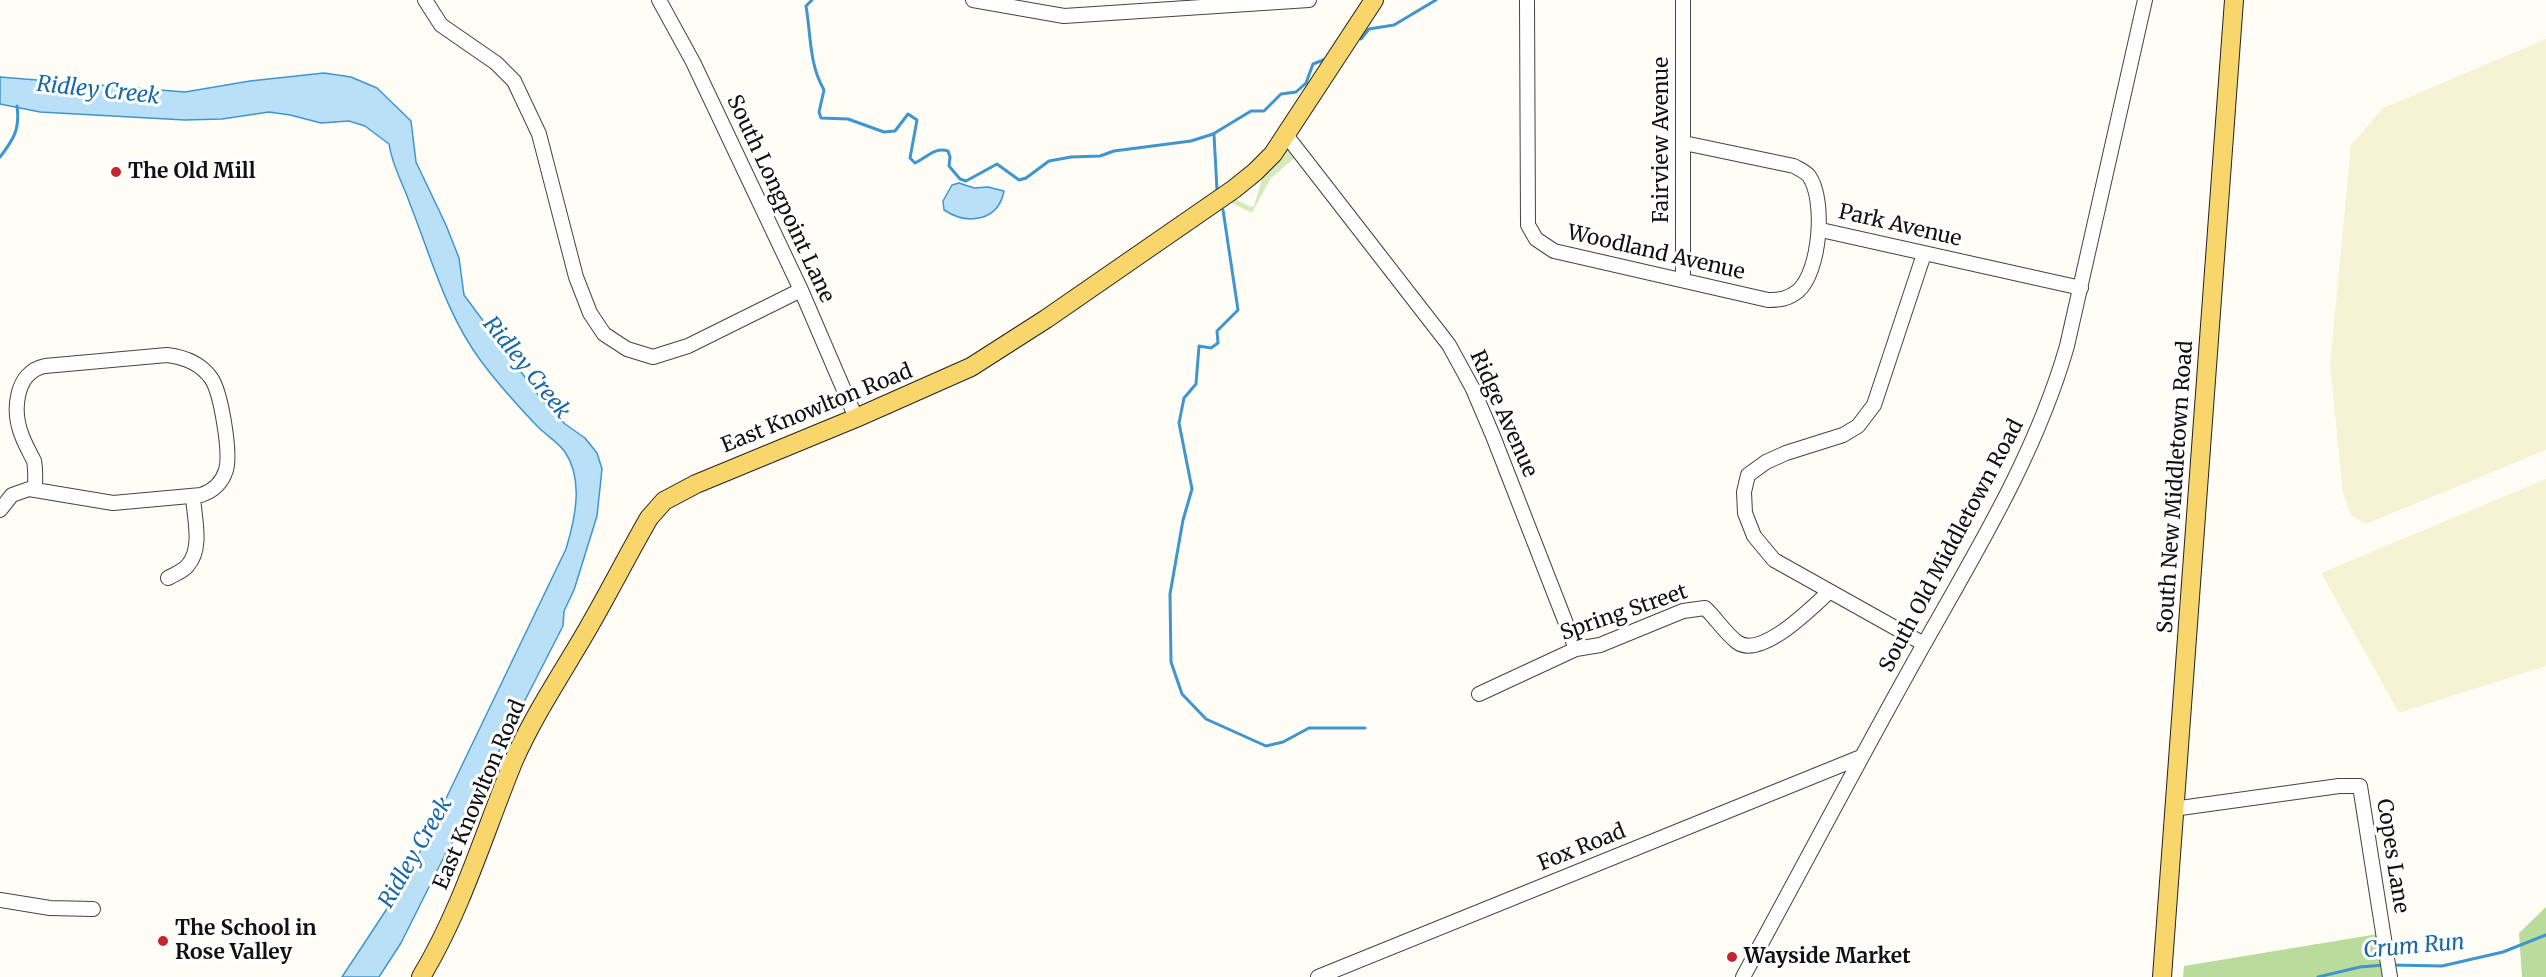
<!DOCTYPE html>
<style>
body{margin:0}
canvas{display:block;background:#fffdf5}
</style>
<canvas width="2546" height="977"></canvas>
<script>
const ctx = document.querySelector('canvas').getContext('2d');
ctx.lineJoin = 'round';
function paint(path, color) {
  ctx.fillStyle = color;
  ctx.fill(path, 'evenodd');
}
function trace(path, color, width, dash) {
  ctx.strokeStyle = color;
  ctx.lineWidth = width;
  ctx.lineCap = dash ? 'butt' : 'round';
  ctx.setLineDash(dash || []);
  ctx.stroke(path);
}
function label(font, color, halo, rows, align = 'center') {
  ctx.font = font + ' Merriweather,serif';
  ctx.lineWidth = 6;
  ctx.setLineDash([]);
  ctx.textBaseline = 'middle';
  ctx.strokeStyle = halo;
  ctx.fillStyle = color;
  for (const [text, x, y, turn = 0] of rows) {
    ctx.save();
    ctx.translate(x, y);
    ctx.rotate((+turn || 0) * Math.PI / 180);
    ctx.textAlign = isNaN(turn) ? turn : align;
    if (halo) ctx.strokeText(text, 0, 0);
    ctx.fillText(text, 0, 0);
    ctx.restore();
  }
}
paint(new Path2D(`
 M2546 39V450L2366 524 2351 515 2343 493 2330 365 2351 145 2383 108Z
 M2546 479V666L2399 713 2321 573Z`), '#f6f3d4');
paint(new Path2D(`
 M1290 149 1297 156 1271 178 1252 213 1226 200 1233 198 1251 207 1254 206 1263 175 1286 150Z`), '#d5ebbd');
paint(new Path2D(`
 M2546 907V977H2522L2519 933Z
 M2378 934 2385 977H2183L2184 966Z`), '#b9dc9c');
const water = new Path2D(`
 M324 73 351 77 377 88 411 121 416 162 446 225 459 258 464 295 542 400 565 424 585 438 597 453 602 469 597 516 574 590 564 611 563 626 500 749 485 788 445 855 401 943 379 977H342L402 886 427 838 566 549C575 519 584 480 565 452 558 442 546 435 538 427 518 406 498 384 481 361 446 314 431 257 410 204 403 183 392 166 389 144L365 126 349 121 321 123 290 115 269 112 222 119 185 120 40 112 0 104V77L185 92 250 81Z
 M959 183 974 188 988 187 1004 191C998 222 967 225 944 210L943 201 952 185Z`);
paint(water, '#b9e0f7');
trace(water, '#3f96cf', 1.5);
trace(new Path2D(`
 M812 0 806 6C811 35 809 64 824 90L819 112 821 118 848 119 884 132 895 131 908 114 917 120 910 158 915 163C928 157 934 147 948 151L950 157 949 166 960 179 966 181 997 164 1019 180 1026 178 1049 161 1071 157 1100 156 1114 151 1191 141 1213 134 1251 111H1264L1281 94 1296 92 1306 83 1313 64 1326 59
 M1361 39 1369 29 1394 25 1436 0
 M1214 135 1217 190
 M0 157C14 139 20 129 17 106
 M1223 210 1238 310 1217 331 1218 343 1211 348 1199 346 1196 384 1184 398 1179 423 1192 489 1183 520 1170 594 1171 662 1182 694 1206 719 1266 746 1283 742 1309 728H1365
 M2391 965 2442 966 2503 952 2546 935
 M2318 977 2360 967 2384 965`), '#3f96cf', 3);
const minor = new Path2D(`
 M425 0 441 25 496 63 514 81 539 134 576 277 590 313 604 334 627 349 653 357 688 346 801 290
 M659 0 693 62 801 290 856 418
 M973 0 1064 16 1309 0
 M1527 0 1528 225 1536 239 1554 251 1768 300C1780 300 1788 299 1798 291 1820 272 1826 200 1809 176 1806 172 1799 169 1794 166L1684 143
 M1683 0V280
 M1286 135 1449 345 1473 389 1493 436 1576 649
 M1821 230 2081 288
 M0 510 12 495 29 489 113 503 201 495C213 491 222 483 226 470 231 453 221 392 211 378 201 364 184 357 167 355L45 366C15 372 12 411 22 436 25 444 30 453 34 461 36 470 35 480 35 489
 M168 578C175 574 184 571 188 565 203 548 194 517 193 496
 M1924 644 1774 560 1754 536 1745 513 1744 492 1748 475 1766 462 1786 453 1843 435 1858 426 1874 405 1924 254
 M1479 694 1576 649 1600 645 1683 611 1705 608C1716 618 1725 633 1737 642 1761 660 1812 607 1829 592
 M2173 809 2339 786H2360L2390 977
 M0 900 50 908 93 909
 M1318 977 1861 757
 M1743 977C1802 869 1859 760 1919 653 1975 553 2035 457 2067 346L2145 0`);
const major = new Path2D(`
 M421 977C462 909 484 833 514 760 533 717 559 678 583 637 606 598 626 558 649 518L664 501 696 484 856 418 971 367 1046 319 1234 189 1255 172 1273 154 1374 0
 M2162 977 2234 0`);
trace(minor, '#444', 16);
trace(major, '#222', 20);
trace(minor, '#fff', 14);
trace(major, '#f9d66b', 18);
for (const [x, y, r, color] of [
 [116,172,6,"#c4262e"],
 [163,941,6,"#c4262e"],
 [1732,957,6,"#c4262e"]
]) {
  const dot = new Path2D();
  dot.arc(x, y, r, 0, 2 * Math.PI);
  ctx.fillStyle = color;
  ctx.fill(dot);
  trace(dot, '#fff', 2);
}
label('21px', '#111', '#fff', [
 ["Fairview Avenue",1662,140,-90],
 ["South Longpoint Lane",780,199,65],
 ["Park Avenue",1900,226,13],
 ["Woodland Avenue",1656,253,13],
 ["East Knowlton Road",817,409,-22],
 ["Ridge Avenue",1503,414,66],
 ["South New Middletown Road",2176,487,-86],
 ["South Old Middletown Road",1952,546,-62],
 ["Spring Street",1624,613,-19],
 ["East Knowlton Road",480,795,-67],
 ["Fox Road",1582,848,-22],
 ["Copes Lane",2392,856,81]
]);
label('bold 21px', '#111', '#fff', [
 ["The Old Mill",128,172],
 ["The School in",175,929],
 ["Rose Valley",175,953],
 ["Wayside Market",1744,957]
], 'left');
label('italic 22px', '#1768a6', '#fff', [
 ["Ridley Creek",98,91,6],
 ["Ridley Creek",526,368,51],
 ["Ridley Creek",416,853,-60],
 ["Crum Run",2414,947,-5]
]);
</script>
